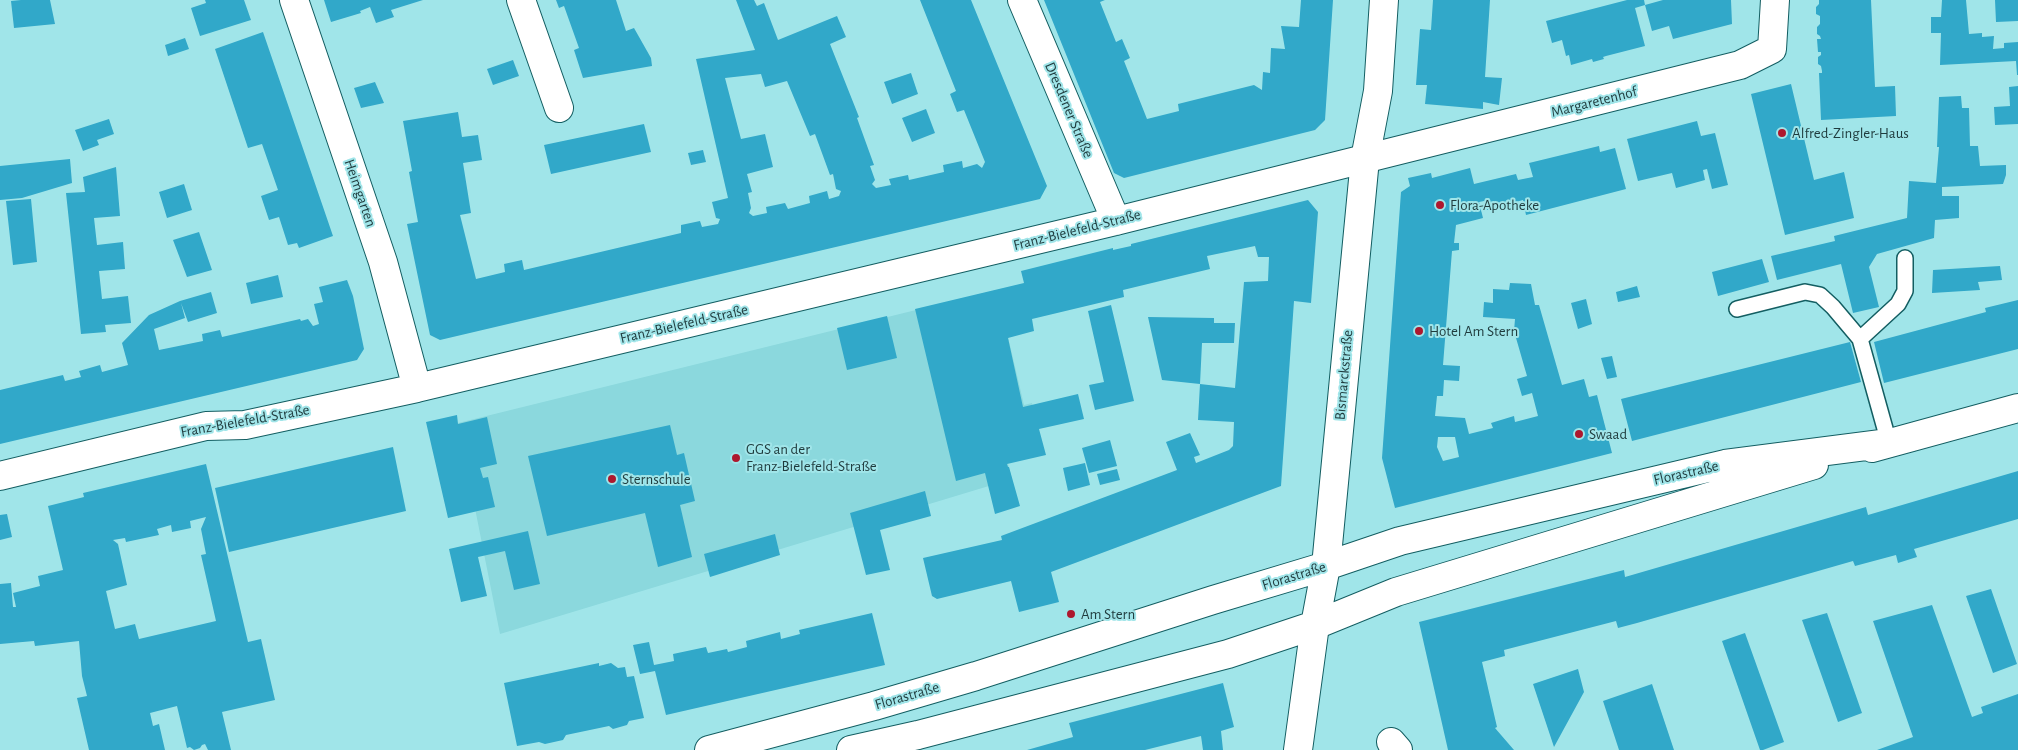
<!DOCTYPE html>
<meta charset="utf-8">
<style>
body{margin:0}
canvas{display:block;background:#a0e5e9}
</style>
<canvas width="2018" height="750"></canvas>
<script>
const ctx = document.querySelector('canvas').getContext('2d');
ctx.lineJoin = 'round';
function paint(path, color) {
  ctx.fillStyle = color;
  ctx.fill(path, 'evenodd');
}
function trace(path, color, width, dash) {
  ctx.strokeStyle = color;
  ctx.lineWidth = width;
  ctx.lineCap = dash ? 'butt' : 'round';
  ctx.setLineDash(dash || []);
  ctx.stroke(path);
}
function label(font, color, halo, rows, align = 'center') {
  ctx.font = font + ' "Alegreya Sans",sans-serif';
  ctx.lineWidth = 4;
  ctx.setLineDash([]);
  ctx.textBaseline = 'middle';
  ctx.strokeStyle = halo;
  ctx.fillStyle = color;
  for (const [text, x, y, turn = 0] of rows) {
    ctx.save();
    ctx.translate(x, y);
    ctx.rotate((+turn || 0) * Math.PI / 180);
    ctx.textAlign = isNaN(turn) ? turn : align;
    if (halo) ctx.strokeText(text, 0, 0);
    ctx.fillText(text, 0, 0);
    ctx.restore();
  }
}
paint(new Path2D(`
 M997 290 1024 405 1032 403 1038 428 1001 437 1012 479 500 634 458 423Z`), '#8bd8dd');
paint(new Path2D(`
 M21 0H50L55 24 14 28 11 1Z
 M205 0H244L251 20 200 36 191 8 206 3Z
 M324 0H423L391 10 394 17 376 23 370 7 360 11 361 13 331 22Z
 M556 0H616L626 31 634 28 651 58 652 66 583 78 574 50 579 48 564 6 559 8Z
 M736 0H754L757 6 764 3 778 40 837 16 846 37 830 44 859 117 857 118 874 165 870 166 875 180 872 184 876 188 891 185 889 179 908 175 909 180 944 172 943 165 962 161 963 168 977 164 982 168 985 162 964 110 957 112 950 94 956 91 920 0H971L1047 186 1040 199 440 340 430 335 407 224 418 222 409 172 412 171 403 121 458 112 462 137 478 135 482 160 463 163 471 213 460 215 476 279 505 272 504 264 522 260 524 270 681 233V225L700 221 702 227 718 224 720 219 716 218 712 202 728 198 696 59 755 50ZM761 74 765 87 787 81 810 136 815 134 830 175 833 174 836 189 841 191 839 196 829 199 827 191 809 196 810 203 788 209 785 203 766 207 767 213 753 216 749 213 751 208 748 193 752 192 747 174 773 167 765 134 741 139 725 78Z
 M1044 0H1105L1100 2 1116 42 1122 39 1130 58 1124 61 1147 119 1179 111 1178 104 1254 85 1262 90 1263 72 1270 73 1271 48 1285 49 1281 26 1299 27 1301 0H1333L1325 120 1315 130 1124 178 1114 173Z
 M1433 0H1490L1485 77 1502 78 1499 105 1483 102V109L1425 104 1427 85H1416L1420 29 1431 30Z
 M1627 0H1644L1645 5 1635 8 1645 46 1606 56 1603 57 1604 59 1593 62 1592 59 1571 65 1569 55 1566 56 1562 40 1552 43 1546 21Z
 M1663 0H1731L1732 24 1673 39 1669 26 1652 31 1645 5Z
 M1819 0H1871L1875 87 1895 86 1896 116 1821 120 1819 73H1822V71L1821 66 1818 64V57L1821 55V52H1818L1817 39H1821L1820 36 1817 34V27L1820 24V16L1816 14V7L1819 4Z
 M1942 0H1966L1969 34 1982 33V37L1994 36 1993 49 2004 48V43L2018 42V75H2017L2016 61 1940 65 1941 33H1931V17H1941Z
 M1995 0H2018V21L1996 22Z
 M263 32 333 236 299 248 297 243 288 245 279 217 269 220 261 196 278 190 262 144 248 148 215 49Z
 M185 38 189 49 168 56 165 45Z
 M513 60 519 76 493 85 487 69Z
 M911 73 918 94 892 104 884 82Z
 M375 82 384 103 361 108 354 88Z
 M1791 84 1814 180 1844 172 1854 218 1785 235 1751 94Z
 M2018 86V124L1995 125 1994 107 2010 106 2009 87Z
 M1961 96 1962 108H1969L1970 146H1978L1980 166 2006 165V175L2003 184 1942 187V196H1959V218L1935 220 1934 238 1877 254 1869 267 1879 307 1853 313 1841 264 1777 280 1771 256 1835 241 1834 236 1907 218 1909 181 1936 183 1939 147H1937L1939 97Z
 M926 109 935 133 912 142 902 118Z
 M109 119 114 134 97 140 99 145 83 151 75 130Z
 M1697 121 1701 136 1715 133 1728 185 1712 189 1707 169 1703 170 1705 180 1676 188 1672 173 1638 181 1627 139Z
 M644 124 651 152 551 174 544 145Z
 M1599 146 1600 152 1615 148 1626 189 1526 215 1523 200 1487 210 1484 201 1479 202 1483 218 1456 225 1454 243H1459V250L1452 251 1443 365 1460 366 1459 381 1444 380 1443 396H1437L1435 416 1465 418 1469 434 1493 428 1491 423 1514 416 1515 422 1538 416 1532 393 1522 396 1517 379 1527 376 1514 331 1515 319 1483 317 1484 302 1493 303V289L1509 290 1510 283 1531 284 1535 305H1539L1562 385 1584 379 1589 397 1597 395 1612 453 1395 508 1382 458 1401 192 1410 186 1408 178 1431 173 1432 178 1470 168 1474 184 1516 174 1518 180 1533 177 1529 163ZM1438 437H1455L1459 457 1443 461 1437 447Z
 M703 150 706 162 691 165 688 153Z
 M70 159 72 183 22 198 0 200V166Z
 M116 167 120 216 94 218 97 245 123 242 124 256 125 269 99 271 102 299 128 296 131 323 105 325 106 332 81 334 66 193 85 192 83 177Z
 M184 184 192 210 167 218 159 192Z
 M31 199 37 262 13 265 6 201Z
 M1308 200 1318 212 1311 303 1294 301 1281 486 1051 572 1059 602 1019 612 1011 581 937 599 932 596 923 558 1002 540 1001 536 1177 470 1166 442 1190 433 1200 455 1194 457 1196 463 1229 450 1233 446 1234 422 1198 420 1200 384 1162 380 1148 317 1214 318V323H1235L1234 343H1202L1200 384 1235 388 1244 282 1268 281 1269 257H1258L1255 246 1207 256 1210 269 1123 290 1124 297 1032 319 1034 331 1008 338 1023 407 1078 394 1084 419 1039 429 1046 455 1007 464 1008 467H1009L1020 506 995 514 985 473 956 481 915 309 1024 283 1021 271 1113 248V250L1131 246V244Z
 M199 232 212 270 187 277 173 240Z
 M1762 259 1769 282 1718 296 1712 272Z
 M2000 266 2002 280 1978 282 1980 290 1932 293 1933 270Z
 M278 275 283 297 251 304 246 283Z
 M347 280 353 296 364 349 357 360 0 444V390L63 375 65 381 81 377 79 371 100 365 102 372 128 365 122 343 149 315 180 301 211 292 217 313 188 322 181 303 185 318 154 329 159 350 203 341 202 334 220 330 222 337 300 319 301 321 308 319 313 326 319 324 314 304 323 302 319 287Z
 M1637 286 1640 297 1618 302 1616 292Z
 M1586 299 1592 324 1578 329 1571 303Z
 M2018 300V349L1884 383 1874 342 1986 312 1985 308Z
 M1111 305 1134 401 1095 410 1089 385 1104 382 1088 311Z
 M887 316 897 358 847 370 837 328Z
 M1850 342 1861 382 1632 441 1621 399Z
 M1612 356 1617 377 1607 379 1601 358Z
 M457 415 458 424 487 417 497 464 480 468 483 478 488 477 495 507 448 518 426 422Z
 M670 425 677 455 684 453 695 501 680 505 692 557 658 567 645 513 547 536 528 456Z
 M1110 440 1117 466 1089 473 1082 448Z
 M393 447 406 511 229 552 215 488Z
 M1085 463 1090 485 1068 491 1063 468Z
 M206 464 248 642 261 639 275 700 222 712 231 750H208L205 744 202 745 200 748 194 750 190 747 187 748 177 706 150 713 153 726 159 724 165 750H89L77 698 87 696 82 676 79 641 35 646 34 641 0 644V584L11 583 13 607H16L13 593 40 586 38 576 63 570 48 506 84 497 83 493ZM206 517 201 529 206 554 201 555 216 621 139 639 135 624 115 629 106 591 127 585 118 544 113 540 125 538 126 542 159 535 157 529 171 525 172 532 191 528 190 521Z
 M1117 469 1120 480 1100 485 1097 474Z
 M2018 471V519L1914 549 1917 557 1898 563 1896 555 1855 566 1853 561 1637 623 1618 628 1616 621 1504 650 1505 656 1482 662 1497 727 1495 728 1514 750H1448L1419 622 1624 570 1625 577 1866 507 1868 515Z
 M925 491 931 516 880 530 890 570 866 575 850 513Z
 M7 514 12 537 0 540V515Z
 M528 531 540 584 514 590 505 551 478 557 487 596 461 602 449 549Z
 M775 534 780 555 710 577 704 554Z
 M1991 589 2017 664 1993 673 1966 596Z
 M1932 605 1972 717 1983 713 1981 707 2018 694V750H1877L1913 737 1873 621Z
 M872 613 885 665 666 715 655 671 640 674 633 645 649 642 654 665 674 661 673 654 706 647 708 653 727 649 728 652 747 647 746 641 780 632 781 639 800 634 799 630Z
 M1827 613 1862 713 1838 722 1802 620Z
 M1745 633 1784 742 1763 750H1760L1722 641Z
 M599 663V666L611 663 618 668 625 667 627 677 634 676 644 718 629 721 627 725 613 729 609 726 566 735 563 740 545 744 539 742 517 746 504 683Z
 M1578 669 1584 692 1554 747 1533 684Z
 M1223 683 1234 727 1221 731 1223 750H1203L1201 736 1145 750H1027L1073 737 1069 723Z
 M1652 684 1674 750H1619L1603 701Z`), '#31a8c9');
const service = new Path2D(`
 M1737 309 1805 292 1820 295 1833 307 1860 339 1889 443
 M1860 339 1898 304 1905 291V258`);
const minor = new Path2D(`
 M294 0 383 262 417 388
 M521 0 559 108
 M1022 0 1116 221
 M0 476 206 426 245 425 417 388 1116 221 1740 65 1772 49 1775 0
 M1391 742 1398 750`);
const tertiary = new Path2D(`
 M1298 750 1315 625`);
const secondary = new Path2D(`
 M1872 448 2018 408
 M1315 625 1326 566 1365 159 1378 91 1384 0
 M709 750 874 706 976 676 1213 600 1326 566 1400 541 1725 464 1889 443
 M851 750 918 735 1228 654 1315 625 1396 592 1814 465`);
trace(service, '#135e62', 18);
trace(minor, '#135e62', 30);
trace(tertiary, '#135e62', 30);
trace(secondary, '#135e62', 30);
trace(service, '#fff', 15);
trace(minor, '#fff', 28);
trace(tertiary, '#fff', 28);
trace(secondary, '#fff', 28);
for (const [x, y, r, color] of [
 [1782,133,5,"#ad182e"],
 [1440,205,5,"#ad182e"],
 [1419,331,5,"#ad182e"],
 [1579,434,5,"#ad182e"],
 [736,458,5,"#ad182e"],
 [612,479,5,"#ad182e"],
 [1071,614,5,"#ad182e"]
]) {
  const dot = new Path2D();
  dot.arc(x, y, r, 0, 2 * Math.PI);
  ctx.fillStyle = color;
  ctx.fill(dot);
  trace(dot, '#a0e5e9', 2);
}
label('15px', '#1f3b3d', '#a0e5e9', [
 ["Margaretenhof",1594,102,-14],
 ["Dresdener Straße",1069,110,67],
 ["Heimgarten",360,193,71],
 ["Franz-Bielefeld-Straße",1077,230,-14],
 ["Franz-Bielefeld-Straße",684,324,-13],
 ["Bismarckstraße",1344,375,-85],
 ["Franz-Bielefeld-Straße",245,421,-10],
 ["Florastraße",1686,473,-13],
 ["Florastraße",1294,576,-17],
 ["Florastraße",907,696,-16]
]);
label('15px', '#1f3b3d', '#a0e5e9', [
 ["Alfred-Zingler-Haus",1792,133],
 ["Flora-Apotheke",1450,205],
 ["Hotel Am Stern",1429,331],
 ["Swaad",1589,434],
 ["GGS an der",746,449],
 ["Franz-Bielefeld-Straße",746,466],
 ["Sternschule",622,479],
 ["Am Stern",1081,614]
], 'left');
</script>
